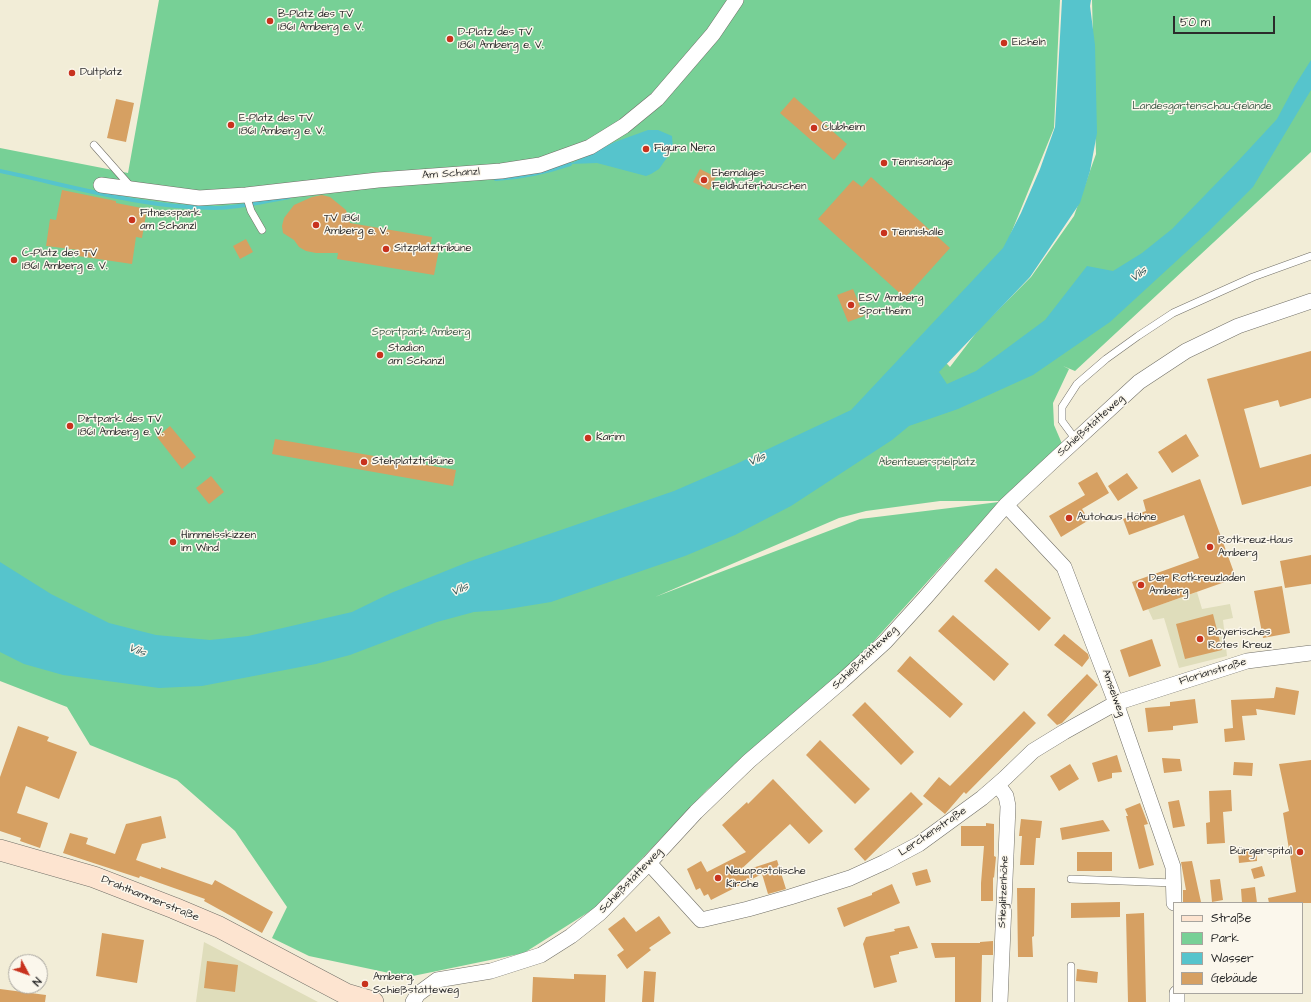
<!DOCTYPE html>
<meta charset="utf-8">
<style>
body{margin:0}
#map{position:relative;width:1311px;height:1002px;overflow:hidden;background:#f2edd7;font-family:"Architects Daughter",sans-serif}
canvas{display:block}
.legend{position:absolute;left:1173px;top:902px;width:130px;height:92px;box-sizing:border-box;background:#fbf7ec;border:1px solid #a8a59f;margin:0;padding:5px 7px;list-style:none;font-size:12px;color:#2b2b2b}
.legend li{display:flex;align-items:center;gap:8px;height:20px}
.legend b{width:20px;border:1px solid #a8a59f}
.north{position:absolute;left:8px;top:954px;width:40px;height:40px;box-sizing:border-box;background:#fbf7ec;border:1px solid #a8a59f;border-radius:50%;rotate:131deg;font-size:11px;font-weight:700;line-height:16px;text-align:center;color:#2b2b2b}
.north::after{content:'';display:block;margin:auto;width:14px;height:18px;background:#c8321e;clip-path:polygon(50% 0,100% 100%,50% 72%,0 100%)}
.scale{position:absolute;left:1173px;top:16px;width:102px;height:18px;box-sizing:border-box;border:2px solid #2b2b2b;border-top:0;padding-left:5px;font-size:12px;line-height:14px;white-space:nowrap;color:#2b2b2b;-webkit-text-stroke:3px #fbf7ec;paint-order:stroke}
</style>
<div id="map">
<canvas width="1311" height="1002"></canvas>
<ul class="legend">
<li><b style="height:5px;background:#fde4d0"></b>Straße</li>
<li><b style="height:11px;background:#77d096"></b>Park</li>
<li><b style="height:11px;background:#56c4cc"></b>Wasser</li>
<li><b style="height:11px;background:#d6a062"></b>Gebäude</li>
</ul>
<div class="north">N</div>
<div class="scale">50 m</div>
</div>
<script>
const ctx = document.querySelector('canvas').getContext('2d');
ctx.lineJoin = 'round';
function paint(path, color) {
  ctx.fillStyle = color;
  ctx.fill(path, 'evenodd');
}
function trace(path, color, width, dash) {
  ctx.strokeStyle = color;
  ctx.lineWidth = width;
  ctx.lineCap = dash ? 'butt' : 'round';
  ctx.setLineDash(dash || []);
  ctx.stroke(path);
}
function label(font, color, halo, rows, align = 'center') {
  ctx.font = font + ' "Architects Daughter",sans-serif';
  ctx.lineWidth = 3;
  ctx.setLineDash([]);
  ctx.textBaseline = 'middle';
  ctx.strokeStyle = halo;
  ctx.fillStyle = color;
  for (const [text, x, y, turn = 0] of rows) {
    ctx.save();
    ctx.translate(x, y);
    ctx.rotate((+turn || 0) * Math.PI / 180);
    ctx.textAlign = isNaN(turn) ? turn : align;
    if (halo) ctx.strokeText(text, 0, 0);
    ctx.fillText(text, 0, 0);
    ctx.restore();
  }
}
paint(new Path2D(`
 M1197 592 1202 609 1230 604 1233 618 1223 620 1227 656 1179 668 1164 618 1153 620 1148 609Z
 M204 942 318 1002H196Z`), '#dfddbb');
paint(new Path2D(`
 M159 0H1060L1054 128 1005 248 921 337 950 367 979 329 1031 277 1074 216 1096 154 1092 0H1311V152L1075 371 1063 366 1069 369 1053 403 1054 425 1063 446 1001 501H940L866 511 839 518 655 597 860 519 999 502 865 651 707 790 595 908 524 953 408 977 309 956 272 938 287 907 235 831 177 780 90 745 67 707 0 681V148L128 173Z`), '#77d096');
paint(new Path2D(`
 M1062 0H1091L1090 6 1095 45 1097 133 1090 171 1080 203 1030 277 939 372 947 384 976 371 1045 320 1087 266 1113 271 1142 253 1172 229 1239 160 1277 119 1294 87 1311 60V90L1253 187 1208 232 1110 322 1033 375 958 409 909 426 892 440 791 506 735 535 685 556 551 602 502 610 474 612 437 622 350 655 316 664 202 686 159 688 63 675 24 664 0 652V562L51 594 109 623 156 635 210 640 248 636 352 612 391 593 468 562 674 491 734 465 851 410 1003 248 1021 213 1040 169 1055 127Z
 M648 130H658L672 136 673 149 659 169 651 174 646 176 597 163 570 164 615 142Z`), '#56c4cc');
trace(new Path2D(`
 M0 171C71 186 143 208 216 208 240 208 266 201 289 197
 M496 179C524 177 544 173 570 164`), '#56c4cc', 4);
paint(new Path2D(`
 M794 97 847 144 834 160 780 113Z
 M116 99 134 103 126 142 107 138Z
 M700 169 716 177 709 190 693 182Z
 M871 177 950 248 905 298 818 219 853 180 862 187Z
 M62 190 116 201V203L147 209 142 238 136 237 132 264 78 256 79 250 46 246 50 219 56 220Z
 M322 195 330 197 346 210 350 223 432 237 430 248 439 250 434 275 337 259 338 253H316L306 251 299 247 294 240 283 233 282 226 284 218 294 205 312 197Z
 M246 239 253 252 240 259 233 246Z
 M853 289 864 316 848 322 837 295Z
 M1311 351V398L1280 407 1278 400 1244 409 1260 468 1311 454V486L1242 505 1207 379Z
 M170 426 196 457 182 469 157 437Z
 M1186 434 1199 456 1172 473 1158 452Z
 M275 439 456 470 453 486 272 454Z
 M1097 472 1109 493 1082 509 1089 520 1061 537 1049 516 1085 495 1078 483Z
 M1127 473 1138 488 1118 501 1108 486Z
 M211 476 224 492 209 504 196 488Z
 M1200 479 1236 578 1143 611 1132 582 1199 558 1184 515 1129 535 1123 519 1146 511 1143 500Z
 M1311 555V584L1285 588 1280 561Z
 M996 568 1051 618 1039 631 984 581Z
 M1282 586 1290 633 1263 638 1254 591Z
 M1213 614 1222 650 1185 659 1176 624Z
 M953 615 1009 664 994 681 938 631Z
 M1064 634 1088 654 1089 658 1082 667 1054 645Z
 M1152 639 1161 666 1129 677 1120 650Z
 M910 656 963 704 950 718 897 671Z
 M1087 674 1098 685 1062 723 1057 725 1047 715Z
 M1276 687 1299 691 1295 715 1256 709 1257 715 1242 716 1245 740 1225 742 1224 729 1233 728 1231 700 1274 698Z
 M1195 699 1198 723 1173 726V730L1148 732 1145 708 1170 706V702Z
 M865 702 914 752 901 765 852 715Z
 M1024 711 1036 723 966 794 964 792 945 814 923 796 939 777 950 786Z
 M18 726 49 737 47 741 77 752 59 799 26 786 17 813 48 823 40 848 20 841 21 838 0 831V777Z
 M820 740 870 789 855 804 806 755Z
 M1117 755 1122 772 1112 773V778L1098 782 1092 763Z
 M1162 758 1180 759 1182 771 1164 773Z
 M1311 760V903H1269L1268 898 1296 892 1283 813 1289 811 1279 764Z
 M1234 762 1253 763 1252 776 1233 775Z
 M1070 764 1079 779 1059 791 1050 776Z
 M773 779 823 831 809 844 790 824 737 873 777 860 786 889 768 894 762 874 711 900 708 894 704 896 700 888 696 890 687 869 701 861 707 872 746 852 722 825 747 802 748 804Z
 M1231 790 1232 811 1223 812 1225 843 1207 844 1206 823 1210 822 1209 791Z
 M911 792 923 804 865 861 854 849Z
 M1179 800 1185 826 1173 828 1168 802Z
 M1140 803 1148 824 1144 825 1154 865 1139 869 1126 816H1128L1125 809Z
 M161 816 166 838 142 844 136 860 161 869V867L212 885 215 880 273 912 262 933 204 901 205 899 140 876 139 878 63 853 70 833 88 838 86 844 115 854 126 824Z
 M1021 819 1042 821 1040 838H1036L1034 865H1020L1022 836H1019Z
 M1103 820 1110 831 1062 840 1060 828Z
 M986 823 994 824V856L996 857 994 878 993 877V901H981V883L984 846H961V826H986Z
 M1256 848 1257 861 1239 863 1238 850Z
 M1077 852H1112V871H1077Z
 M1192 861 1201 902 1183 903V890H1186L1181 862Z
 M1262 866 1265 876 1254 879 1251 869Z
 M927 869 931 882 916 886 912 873Z
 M1220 879 1223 900 1212 902 1210 880Z
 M892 884 900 903 877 913 844 927 837 908 872 895V893Z
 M1255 887 1257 903H1242L1241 889Z
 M1017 888H1035L1034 936 1032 937 1033 957H1018Z
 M1120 902V917L1071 918V903Z
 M1144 913 1146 1002H1128L1126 914Z
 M659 916 671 933 649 948 651 950 627 969 617 955 624 950 608 929 624 917 636 932Z
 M909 926 918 948 899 952V954L890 956 897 982 874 988 863 944 866 937 895 931 894 929Z
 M102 933 144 940 137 983 96 976Z
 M993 941V955H982L981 1002H955V957L935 958 931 943H980V942Z
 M207 961 238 965 235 992 204 988Z
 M1077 969 1098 972 1097 983 1076 981Z
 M644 971 656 972 654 1002H642Z
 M574 974 606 975 605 1002H532L533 977 574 979Z
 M0 989 46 995 45 1002H0Z`), '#d6a062');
const lane = new Path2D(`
 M94 145 132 188
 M246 195 251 211 262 230
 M1076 440 1062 421V407L1077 384 1106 359 1138 336 1173 313 1253 277 1311 256
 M1071 879 1174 883
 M1071 1002V966`);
const street = new Path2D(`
 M101 185 199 198 246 195 378 180 501 171 540 165 590 147 624 126 657 99 713 34 736 0
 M1006 505 1064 567 1116 703 1173 867 1174 903
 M998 785 1006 796 1008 806 1000 1002
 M649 863 701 920 748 909 790 897 850 878 885 862 919 844 982 798 1005 778 1033 751 1064 732 1116 703 1247 661 1311 653
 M1177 993V1002
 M413 1002 418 994 437 980 491 971 541 955 571 936 600 913 649 863 696 812 749 761 842 681 885 642 925 598 1006 505 1051 463 1139 382 1186 351 1238 326 1311 301`);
const secondary = new Path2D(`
 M0 850 94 877 174 908 219 927 346 994 373 1002`);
trace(lane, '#716f67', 8);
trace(street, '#716f67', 16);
trace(secondary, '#716f67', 22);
trace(lane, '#fff', 7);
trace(street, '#fff', 15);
trace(secondary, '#fde4d0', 21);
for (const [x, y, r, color] of [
 [270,21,4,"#c8321e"],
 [450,39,4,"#c8321e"],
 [1004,43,4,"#c8321e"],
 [72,73,4,"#c8321e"],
 [231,125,4,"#c8321e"],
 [814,128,4,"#c8321e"],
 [646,149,4,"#c8321e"],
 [884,163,4,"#c8321e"],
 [704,180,4,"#c8321e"],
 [132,220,4,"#c8321e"],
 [316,225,4,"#c8321e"],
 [884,233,4,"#c8321e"],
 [386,249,4,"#c8321e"],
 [14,260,4,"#c8321e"],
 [851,305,4,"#c8321e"],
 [380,355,4,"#c8321e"],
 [70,426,4,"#c8321e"],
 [588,438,4,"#c8321e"],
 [364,462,4,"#c8321e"],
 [1069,518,4,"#c8321e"],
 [173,542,4,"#c8321e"],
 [1210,547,4,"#c8321e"],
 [1141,585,4,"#c8321e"],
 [1200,639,4,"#c8321e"],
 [1300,852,4,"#c8321e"],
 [718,878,4,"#c8321e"],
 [365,984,4,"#c8321e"]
]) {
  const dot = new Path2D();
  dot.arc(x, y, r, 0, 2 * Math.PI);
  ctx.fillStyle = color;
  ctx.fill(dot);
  trace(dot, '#fbf7ec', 1.5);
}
label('11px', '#2b2b2b', '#fbf7ec', [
 ["B-Platz des TV",278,15],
 ["1861 Amberg e. V.",278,28],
 ["D-Platz des TV",458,33],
 ["1861 Amberg e. V.",458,46],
 ["Eicheln",1012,43],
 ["Dultplatz",80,73],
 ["E-Platz des TV",239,119],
 ["1861 Amberg e. V.",239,132],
 ["Clubheim",822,128],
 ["Figura Nera",654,149],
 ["Tennisanlage",892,163],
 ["Ehemaliges",712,174],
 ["Feldhüterhäuschen",712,187],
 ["Fitnesspark",140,214],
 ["am Schanzl",140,227],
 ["TV 1861",324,219],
 ["Amberg e. V.",324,232],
 ["Tennishalle",892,233],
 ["Sitzplatztribüne",394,249],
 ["C-Platz des TV",22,254],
 ["1861 Amberg e. V.",22,267],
 ["ESV Amberg",859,299],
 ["Sportheim",859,312],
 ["Stadion",388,349],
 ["am Schanzl",388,362],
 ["Dirtpark des TV",78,420],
 ["1861 Amberg e. V.",78,433],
 ["Karim",596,438],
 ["Stehplatztribüne",372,462],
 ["Autohaus Höhne",1077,518],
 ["Himmelsskizzen",181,536],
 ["im Wind",181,549],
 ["Rotkreuz-Haus",1218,541],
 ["Amberg",1218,554],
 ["Der Rotkreuzladen",1149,579],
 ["Amberg",1149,592],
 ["Bayerisches",1208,633],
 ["Rotes Kreuz",1208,646],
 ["Bürgerspital",1292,852,"right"],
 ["Neuapostolische",726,872],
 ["Kirche",726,885],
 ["Amberg,",373,978],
 ["Schießstätteweg",373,991]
], 'left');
label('11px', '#425d4b', '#fbf7ec', [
 ["Landesgartenschau-Gelände",1202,107],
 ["Sportpark Amberg",421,333],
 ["Abenteuerspielplatz",927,463]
]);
label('11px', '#2b2b2b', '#fbf7ec', [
 ["Am Schanzl",451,174,-4],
 ["Schießstätteweg",1091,426,-42],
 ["Schießstätteweg",865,658,-44],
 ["Florianstraße",1213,672,-17],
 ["Amselweg",1113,693,70],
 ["Lerchenstraße",933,832,-34],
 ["Schießstätteweg",631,881,-46],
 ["Stieglitzenhöhe",1004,892,-88],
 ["Drahthammerstraße",150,899,22]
]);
label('italic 12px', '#38595b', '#fbf7ec', [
 ["Vils",1139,275,-36],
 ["Vils",757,460,-23],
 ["Vils",460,590,-24],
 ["Vils",137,651,22]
]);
</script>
